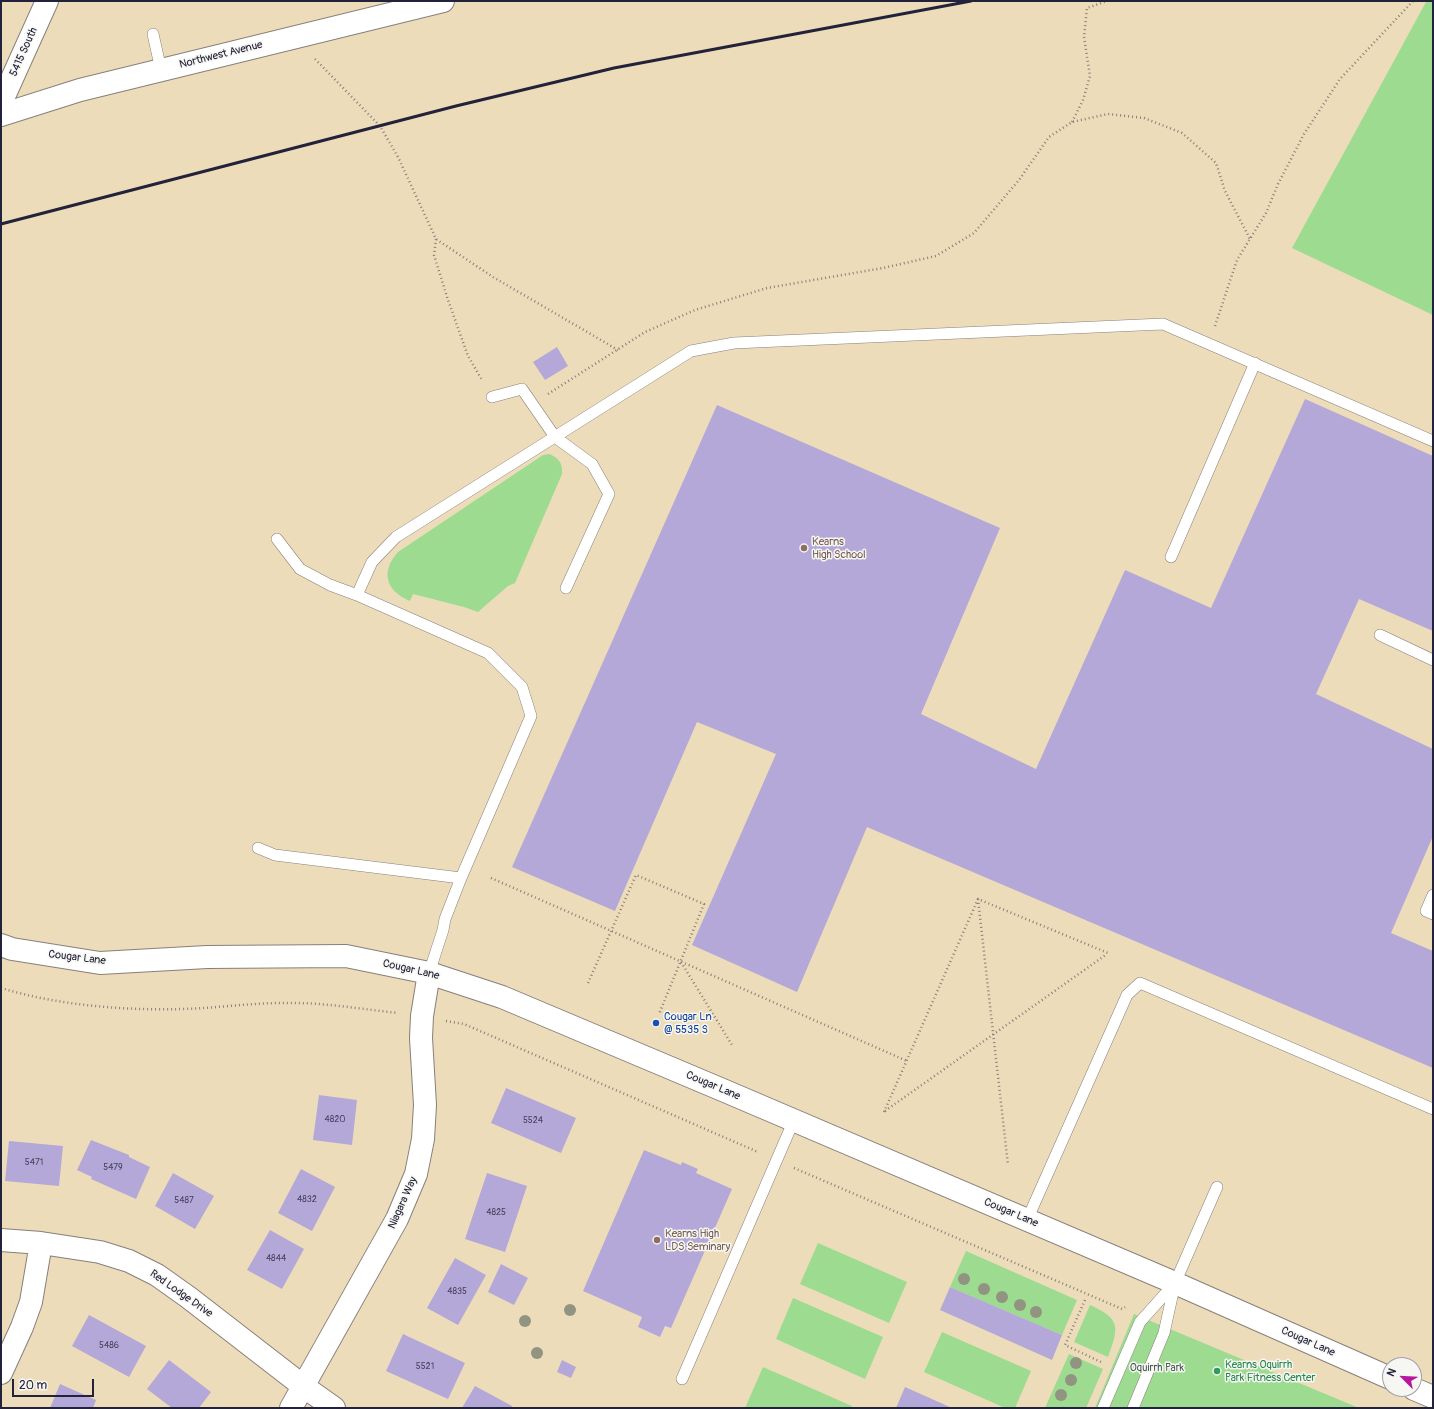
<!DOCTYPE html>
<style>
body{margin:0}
#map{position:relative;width:1434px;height:1409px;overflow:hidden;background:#eddcba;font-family:Pangolin,sans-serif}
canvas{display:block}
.frame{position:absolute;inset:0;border:2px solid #22223b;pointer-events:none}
.north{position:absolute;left:1382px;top:1357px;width:40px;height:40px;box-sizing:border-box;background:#f6f6f2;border:1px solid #a1a1a9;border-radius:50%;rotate:294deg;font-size:11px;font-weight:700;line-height:16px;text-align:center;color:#22223b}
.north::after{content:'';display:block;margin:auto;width:14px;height:18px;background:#b5179e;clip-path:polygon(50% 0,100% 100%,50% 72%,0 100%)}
.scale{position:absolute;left:12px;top:1379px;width:82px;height:18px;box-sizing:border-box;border:2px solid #22223b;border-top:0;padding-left:5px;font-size:12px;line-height:14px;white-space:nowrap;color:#22223b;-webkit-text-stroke:3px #f6f6f2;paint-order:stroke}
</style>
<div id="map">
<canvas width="1434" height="1409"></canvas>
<div class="frame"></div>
<div class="north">N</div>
<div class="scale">20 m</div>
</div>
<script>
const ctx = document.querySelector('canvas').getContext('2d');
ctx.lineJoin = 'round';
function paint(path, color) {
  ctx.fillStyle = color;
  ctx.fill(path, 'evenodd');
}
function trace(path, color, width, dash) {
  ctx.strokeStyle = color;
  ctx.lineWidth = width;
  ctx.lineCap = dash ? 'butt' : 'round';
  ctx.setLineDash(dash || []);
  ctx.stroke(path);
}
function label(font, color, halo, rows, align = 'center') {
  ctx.font = font + ' Pangolin,sans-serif';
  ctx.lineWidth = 3;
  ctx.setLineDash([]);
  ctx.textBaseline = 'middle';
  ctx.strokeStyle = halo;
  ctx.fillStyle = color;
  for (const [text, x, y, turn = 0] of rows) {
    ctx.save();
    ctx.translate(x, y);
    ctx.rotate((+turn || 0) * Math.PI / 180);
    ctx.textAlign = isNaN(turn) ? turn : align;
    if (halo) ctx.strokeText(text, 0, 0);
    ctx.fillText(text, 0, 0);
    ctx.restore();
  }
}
paint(new Path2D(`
 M1433 1V315L1292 248 1426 2Z
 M549 454C559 458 563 463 562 474L515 583 508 586 478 612 464 607 413 594 410 601C386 591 380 572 398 552L543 455Z
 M818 1243 907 1282 889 1323 800 1284Z
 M966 1251 1077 1300 1062 1335 950 1287Z
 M793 1298 883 1337 865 1379 776 1339Z
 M1090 1305C1121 1319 1119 1327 1108 1357L1074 1342Z
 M1134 1314 1359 1408H1095Z
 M942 1332 1031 1371 1015 1408H1005L924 1372Z
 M1069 1354 1103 1369 1086 1408H1045Z
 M763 1367 852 1406 851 1408H745Z`), '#9ddb90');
paint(new Path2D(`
 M557 347 568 366 545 380 533 362Z
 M1305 399 1433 456V631L1359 599 1316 694 1433 749V836L1391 933 1433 951V1068L867 827 797 992 692 945 776 754 697 722 615 911 512 867 717 405 1000 528 921 714 1036 769 1125 570 1211 608Z
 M506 1088 576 1118 561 1153 491 1123Z
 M319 1095 357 1100 352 1145 313 1140Z
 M91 1140 129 1155V1157L150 1167 136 1199 91 1179 92 1177 77 1170Z
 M9 1141 63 1146 59 1186 5 1181Z
 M644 1150 681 1165 682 1162 698 1169 696 1173 732 1189 671 1328 665 1326 660 1337 638 1327 642 1317 583 1291Z
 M301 1169 335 1187 312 1231 278 1213Z
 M173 1173 214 1196 195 1229 155 1206Z
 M487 1173 527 1186 505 1252 465 1239Z
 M270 1230 304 1249 282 1289 247 1270Z
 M455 1258 486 1275 458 1325 427 1308Z
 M501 1264 528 1278 514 1305 488 1292Z
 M950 1287 1062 1335 1052 1360 940 1310Z
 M89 1315 146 1346 129 1377 72 1346Z
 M403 1334 465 1363 448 1399 386 1371Z
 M169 1360 211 1392 199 1408H172L147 1389Z
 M562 1360 576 1367 571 1378 557 1372Z
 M60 1384 96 1400 93 1408H50Z
 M475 1386 512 1406V1408H462Z
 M905 1387 952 1408H896Z`), '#b3a8d7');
const service = new Path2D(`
 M153 34 161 70
 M492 397 522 389 555 437 592 464 609 494 566 588
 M277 539 300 569 330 585 357 595
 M1171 557 1255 363
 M1380 635 1433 660
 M258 848 275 855 461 878
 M1433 895 1426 911 1433 914
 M429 973 443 930 445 919 461 878 531 716 522 687 488 653 357 595 372 562 396 537 691 351 734 343 1163 324 1433 441
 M1027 1220 1127 995 1140 983 1433 1109
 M682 1379 794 1120
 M1103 1408 1140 1322 1174 1284
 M1133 1408 1164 1333 1175 1283 1217 1187`);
const minor = new Path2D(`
 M1 115 80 90 443 1
 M1 1240 41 1243 100 1252 129 1261 157 1275 188 1297 303 1386 334 1408
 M1 1373 22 1327 31 1302 41 1243
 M291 1408 397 1219 416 1174 423 1139 425 1105 421 1038 422 1016 429 973`);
const secondary = new Path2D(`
 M1 945 12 949 100 963 207 957 346 956 429 973 502 997 725 1091 1175 1283 1390 1378
 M1414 1389 1433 1397`);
const primary = new Path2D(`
 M1 103 47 1`);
trace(service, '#887f7a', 12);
trace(minor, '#887f7a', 24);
trace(secondary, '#887f7a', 24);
trace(primary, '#887f7a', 24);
trace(new Path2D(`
 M315 59 380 126 398 157 436 239 493 277 618 350
 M1072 122 1083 100 1090 76 1084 37 1087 8 1107 1
 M436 239 434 255 448 300 468 356 482 380
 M1215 326 1237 260 1266 213 1278 184 1304 134 1340 79 1413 1
 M548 394 645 332 695 310 767 288 883 268 936 256 974 233 1019 180 1049 137 1072 122 1108 114 1144 118 1182 133 1216 163 1225 191 1250 239
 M491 878 907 1061
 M978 899 1008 1165
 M681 962 732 1045
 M588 983 636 875 704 904 659 1014
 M1 988C63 1007 140 1012 205 1008 231 1006 257 1003 283 1003 322 1002 360 1009 398 1013
 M446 1021 464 1024 758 1152
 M885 1111 1107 954
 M884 1112 978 899 1108 953
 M794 1168 1122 1309 1125 1307
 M1085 1300 1065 1345 1101 1362`), '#887f7a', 2.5, [1, 3]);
trace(service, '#fff', 11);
trace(minor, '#fff', 22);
trace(secondary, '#fff', 22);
trace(primary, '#fff', 22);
trace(new Path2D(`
 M1 224 456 106 614 68 971 1`), '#22223b', 3);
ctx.fillStyle = '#929482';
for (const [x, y] of [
 [964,1279],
 [984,1289],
 [1002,1297],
 [1020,1305],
 [570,1310],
 [1036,1312],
 [525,1321],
 [537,1353],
 [1076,1363],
 [1071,1380],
 [1061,1395]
]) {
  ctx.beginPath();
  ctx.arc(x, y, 6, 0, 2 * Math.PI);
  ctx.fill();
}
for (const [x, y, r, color] of [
 [804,548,4,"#8d6e63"],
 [656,1023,4,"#1a4fb4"],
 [657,1240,4,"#8d6e63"],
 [1217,1371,4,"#2e9e5b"]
]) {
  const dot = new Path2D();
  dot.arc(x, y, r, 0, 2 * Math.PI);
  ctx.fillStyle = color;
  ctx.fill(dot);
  trace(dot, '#f6f6f2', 1.5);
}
label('9px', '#464462', null, [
 ["4820",335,1120],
 ["5524",533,1121],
 ["5471",34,1163],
 ["5479",113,1168],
 ["4832",307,1200],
 ["5487",184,1201],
 ["4825",496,1213],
 ["4844",276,1259],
 ["4835",457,1292],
 ["5486",109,1346],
 ["5521",425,1367]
]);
label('11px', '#22223b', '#f6f6f2', [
 ["5415 South",24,52,-66],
 ["Northwest Avenue",221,55,-14],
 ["Cougar Lane",77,958,7],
 ["Cougar Lane",411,970,13],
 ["Cougar Lane",713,1086,23],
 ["Niagara Way",403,1203,-66],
 ["Cougar Lane",1011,1213,23],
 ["Red Lodge Drive",181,1294,35],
 ["Cougar Lane",1308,1342,24]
]);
label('11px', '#785e54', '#f6f6f2', [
 ["Kearns",812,542],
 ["High School",812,555],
 ["Kearns High",665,1234],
 ["LDS Seminary",665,1247]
], 'left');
label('11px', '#164399', '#f6f6f2', [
 ["Cougar Ln",664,1017],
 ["@ 5535 S",664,1030]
], 'left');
label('11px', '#27864d', '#f6f6f2', [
 ["Kearns Oquirrh",1225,1365],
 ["Park Fitness Center",1225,1378]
], 'left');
label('11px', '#475a54', '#f6f6f2', [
 ["Oquirrh Park",1157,1368]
]);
</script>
